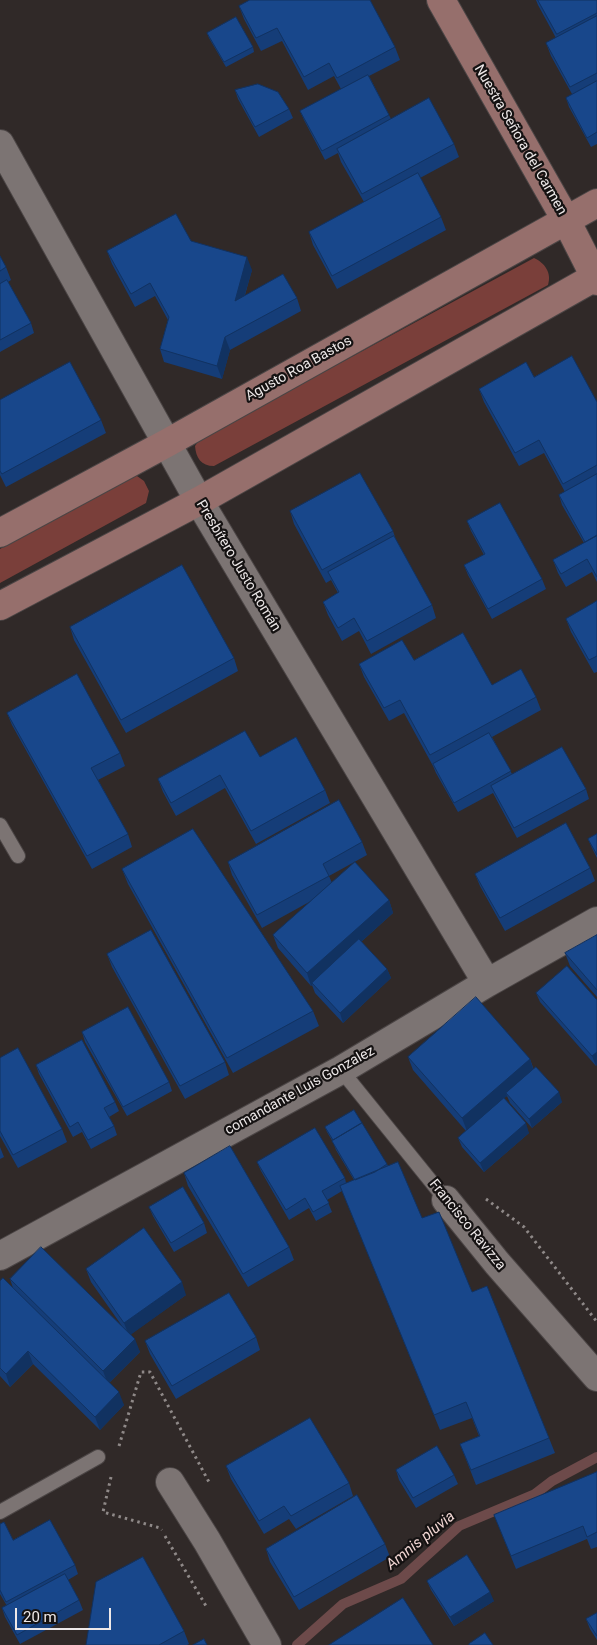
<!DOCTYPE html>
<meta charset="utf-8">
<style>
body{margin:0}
#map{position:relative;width:597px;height:1645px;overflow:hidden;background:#302928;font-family:Roboto,sans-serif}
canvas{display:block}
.scale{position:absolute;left:15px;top:1608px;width:96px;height:22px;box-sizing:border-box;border:2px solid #ede8e8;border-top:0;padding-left:6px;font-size:15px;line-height:18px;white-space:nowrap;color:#ede8e8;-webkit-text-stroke:4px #151212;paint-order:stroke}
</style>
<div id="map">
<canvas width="597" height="1645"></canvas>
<div class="scale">20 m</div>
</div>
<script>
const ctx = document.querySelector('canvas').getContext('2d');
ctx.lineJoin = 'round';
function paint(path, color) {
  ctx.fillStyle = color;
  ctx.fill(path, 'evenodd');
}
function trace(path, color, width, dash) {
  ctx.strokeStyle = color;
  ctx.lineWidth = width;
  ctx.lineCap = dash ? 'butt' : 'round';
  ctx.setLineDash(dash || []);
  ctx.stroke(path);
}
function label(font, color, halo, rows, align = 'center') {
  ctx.font = font + ' Roboto,sans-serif';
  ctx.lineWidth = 4.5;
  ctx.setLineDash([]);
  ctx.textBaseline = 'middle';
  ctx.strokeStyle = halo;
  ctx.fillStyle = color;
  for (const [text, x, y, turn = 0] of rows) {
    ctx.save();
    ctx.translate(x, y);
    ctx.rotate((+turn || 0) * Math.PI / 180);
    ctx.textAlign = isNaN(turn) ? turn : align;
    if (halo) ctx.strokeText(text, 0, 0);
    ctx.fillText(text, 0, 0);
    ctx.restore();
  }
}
paint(new Path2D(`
 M534 258C545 263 552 273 548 285L214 466C201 466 196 458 195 446L200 439Z
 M133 476H137L144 481 149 491 146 503 0 583V549Z`), '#7a3f3a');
trace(new Path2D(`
 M297 1645 343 1604 401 1579 459 1526 535 1494 552 1481 597 1457`), '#6d4a4a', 10);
const lane = new Path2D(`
 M0 825 18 856
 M341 1070 446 1200
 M0 1512 98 1457`);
const street = new Path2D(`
 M0 144 199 501 487 983
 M446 1200 497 1263 597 1377
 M0 1256 341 1070 487 983 597 921
 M170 1482 207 1541 267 1645`);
const secondary = new Path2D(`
 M441 0 566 220 597 281
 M0 533 167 443 597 203
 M0 606 199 501 597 276`);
trace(lane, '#4b4545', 16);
trace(street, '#4b4545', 30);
trace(secondary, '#4b4545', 30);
trace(new Path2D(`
 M486 1199 524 1227 597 1322
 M119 1446 141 1372H150L210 1484
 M111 1477 103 1512 160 1528 162 1530
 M165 1536 206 1606`), '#8f8988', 3, [2.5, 4]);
trace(lane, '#7c7473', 14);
trace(street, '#7c7473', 28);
trace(secondary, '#966f6c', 28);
paint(new Path2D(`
 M536 0H597V144L591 147 569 107 566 98 572 94 551 56 546 43 556 38 538 5Z
 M239 6 395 47 400 60 369 76 389 115 391 119 454 144 459 157 420 178 441 217 446 230 337 289 313 245 309 232 364 202 341 162 338 153 325 160 304 120 300 111 341 89 334 76 308 90 282 41 261 51 244 19Z
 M207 33 253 47 254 52 226 67 209 38Z
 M235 90 289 109 293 118 259 137 238 99Z
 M191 241 252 270 245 295 297 298 301 311 230 350 222 379 164 362 160 349 168 320 155 296 135 307 112 264 107 251Z
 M0 256 6 267 11 280 8 282 31 323 34 333 0 352Z
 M534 377 597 402V582L592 572 566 587 558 573 553 560 584 543 562 505 559 495 565 492 544 453 519 466 484 402 479 389Z
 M0 400 101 420 106 433 6 487 0 475Z
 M290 511 393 531 396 540 432 605 436 618 371 654 359 631 342 641 328 615 323 602 338 593 331 580 326 583 294 524Z
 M467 521 542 579 546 589 492 619 468 575 464 565 484 555 471 531Z
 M597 601V672L594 673 571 632 566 619Z
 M70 627 234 658 238 671 126 733 74 640Z
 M414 660 492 685 536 697 541 710 492 737 512 774 586 789 589 799 517 838 493 793 458 812 436 773 433 766 404 713 389 721 364 677 359 664Z
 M7 713 120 753 125 766 98 780 128 834 132 847 92 869 12 725Z
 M260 757 325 790 330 803 256 844 225 788 176 816 163 792 158 779Z
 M597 834V858L592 848 588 839Z
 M362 842 367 855 329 876 332 883 389 900 393 913 361 942 387 969 391 978 343 1023 315 993 312 985 311 986 278 948 273 935 311 901 262 928 232 875 228 862Z
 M590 868 595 881 505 931 480 886 475 874Z
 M122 869 313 1011 319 1026 233 1073 128 884Z
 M597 935V997L570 966 565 953Z
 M107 954 225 1062 229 1075 185 1099 112 967Z
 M536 993 597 1000V1064L596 1066 540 1002Z
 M82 1032 169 1082 172 1091 127 1116 85 1042Z
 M408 1057 530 1059 534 1070 562 1102 532 1128 510 1103 507 1096 504 1098 529 1133 484 1172 462 1147 458 1138 466 1131 413 1070Z
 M0 1058 62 1129 67 1142 18 1168 0 1136Z
 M36 1065 115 1102 119 1111 109 1117 114 1126 117 1135 91 1149 82 1132 73 1137 39 1074Z
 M325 1127 387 1164 422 1218 472 1292 549 1438 555 1453 476 1485 460 1444 479 1436 472 1418 440 1430 342 1191 327 1200 332 1212 316 1221 309 1208 289 1220 261 1171 257 1162 345 1178 346 1183 354 1180 336 1150 333 1142 327 1132Z
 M0 1147 4 1157 0 1159Z
 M184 1173 289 1247 294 1260 248 1287 188 1186Z
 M149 1207 204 1223 207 1233 174 1252 153 1216Z
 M86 1269 186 1295 131 1334 140 1352 109 1383 124 1405 100 1430 33 1364 10 1387 0 1376V1281L13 1288 10 1279 122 1326 91 1282Z
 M256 1337 260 1350 176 1399 150 1354 145 1341Z
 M226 1466 349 1483 353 1496 296 1529 289 1519 264 1534 231 1479Z
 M396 1470 454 1475 458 1484 416 1508 399 1480Z
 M597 1472V1547L591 1549 587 1539 516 1569 494 1515Z
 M0 1524 13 1540 75 1565 78 1574 68 1580 79 1600 83 1610 20 1644 5 1617 2 1608 7 1606 0 1594Z
 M385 1544 390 1557 299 1610 270 1562 266 1549Z
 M427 1581 494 1601 454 1626 431 1590Z
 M597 1613V1640L590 1629 586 1619Z
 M184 1631 189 1644 187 1645H86Z`), '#153d78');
paint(new Path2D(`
 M247 257 252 270 239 314 235 301Z
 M225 337 230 350 222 379 217 366Z
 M389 900 393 913 313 985 312 983V985L311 986 307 973Z
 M387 969 391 978 343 1023 340 1013Z
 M597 1052V1064L596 1066 592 1056Z
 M530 1059 534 1072 506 1093 507 1096 467 1131 462 1118Z
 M559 1092 562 1102 532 1128 529 1119Z
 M526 1123 529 1133 484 1172 480 1163Z
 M182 1282 186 1295 129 1336 124 1323Z
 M135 1339 140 1352 108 1384 103 1371Z
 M28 1351 33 1364 10 1387 6 1374Z
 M119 1392 124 1405 100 1430 95 1417Z
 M490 1592 494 1601 454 1626 450 1617Z`), '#113261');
const building = new Path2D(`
 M250 0H370L395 47 337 78 329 63 304 77 277 28 256 38 239 6Z
 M538 0H597V13L557 34Z
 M597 16V73L570 87 546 43Z
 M236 17 253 47 224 62 207 33Z
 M368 75 389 115 322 151 300 111Z
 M597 81V132L587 138 566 98Z
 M258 84 278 92 289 109 255 127 235 90Z
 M429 98 454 144 362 194 337 149Z
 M418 173 441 217 332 276 309 232Z
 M176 214 191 241 247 257 235 301 283 274 297 298 225 337 217 366 160 349 169 317 150 283 131 294 107 251Z
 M0 256 6 267 0 271Z
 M7 280 31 323 0 340V284Z
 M572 356 597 402V465L563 484 539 440 515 453 479 389 526 362 534 377Z
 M70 362 101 420 2 474 0 471V400Z
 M360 473 393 531 322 570 290 511Z
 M597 474V535L585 542 559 495Z
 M500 503 542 579 488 609 464 565 485 554 467 521Z
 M394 536 432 605 367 641 354 618 338 628 323 602 339 592 328 572Z
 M597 536V577L587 559 561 574 553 560Z
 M182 565 234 658 121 720 70 627Z
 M597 601V656L589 660 566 619Z
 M463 633 492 685 521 669 536 697 430 755 400 700 384 708 359 664 402 640 414 660Z
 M77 674 120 753 91 768 128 834 87 856 7 713Z
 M245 731 260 757 296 737 325 790 251 831 220 775 171 803 158 779Z
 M489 733 511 771 454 803 433 764Z
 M562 747 586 789 514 828 491 786Z
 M339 800 362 842 323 864 329 876 257 915 228 862Z
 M566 823 590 868 500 918 475 874Z
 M193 829 313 1011 227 1058 122 869Z
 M597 834V855L588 839Z
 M355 862 389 900 307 973 273 935Z
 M151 930 225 1062 180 1086 107 954Z
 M597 935V990L565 953Z
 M359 939 387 969 340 1013 312 983Z
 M567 966 597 1000V1052L592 1056 536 993Z
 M476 997 530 1059 462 1118 408 1057Z
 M128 1007 169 1082 123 1107 82 1032Z
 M82 1040 115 1102 104 1108 114 1126 88 1140 78 1122 70 1127 36 1065Z
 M18 1048 62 1129 13 1155 0 1131V1058Z
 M536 1067 559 1092 529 1119 506 1093Z
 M504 1098 526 1123 480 1163 458 1138Z
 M354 1110 362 1123 333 1140 325 1127Z
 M362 1123 387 1164 375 1172 355 1180 332 1141Z
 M315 1128 345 1178 322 1191 329 1203 313 1212 305 1198 286 1210 257 1162Z
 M230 1146 289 1247 243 1274 184 1173Z
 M398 1162 422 1218 439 1212 472 1292 487 1286 549 1438 471 1470 460 1444 480 1436 466 1402 434 1415 340 1186Z
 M183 1187 204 1223 171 1243 149 1207Z
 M144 1228 182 1282 124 1323 86 1269Z
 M41 1247 135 1339 103 1371 10 1279Z
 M3 1278 119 1392 95 1417 28 1351 6 1374 0 1368V1281Z
 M229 1293 256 1337 172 1386 145 1341Z
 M310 1418 349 1483 291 1516 284 1506 259 1521 226 1466Z
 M437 1446 454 1475 413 1498 396 1470Z
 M597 1472V1532L587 1537 583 1526 511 1556 494 1515Z
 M357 1495 385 1544 294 1597 266 1549Z
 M50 1520 75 1565 6 1602 0 1590V1524L4 1522 13 1540Z
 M467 1555 490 1592 450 1617 427 1581Z
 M143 1557 184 1631 159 1645H86L96 1582Z
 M65 1574 79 1600 17 1635 2 1608Z
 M403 1598 433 1645H329Z
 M597 1613V1636L586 1619Z
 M485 1633 493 1645H469V1644Z
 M204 1639 207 1645H193Z`);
paint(building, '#18478b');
trace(building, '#113261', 1);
label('14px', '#ede8e8', '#151212', [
 ["Nuestra Señora del Carmen",520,140,60],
 ["Agusto Roa Bastos",299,369,-29],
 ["Presbítero Justo Román",238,566,59],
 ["comandante Luis Gonzalez",300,1091,-29],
 ["Francisco Ravizza",467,1225,51]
]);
label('italic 15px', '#f2d7d4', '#151212', [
 ["Amnis pluvia",421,1541,-39]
]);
</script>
